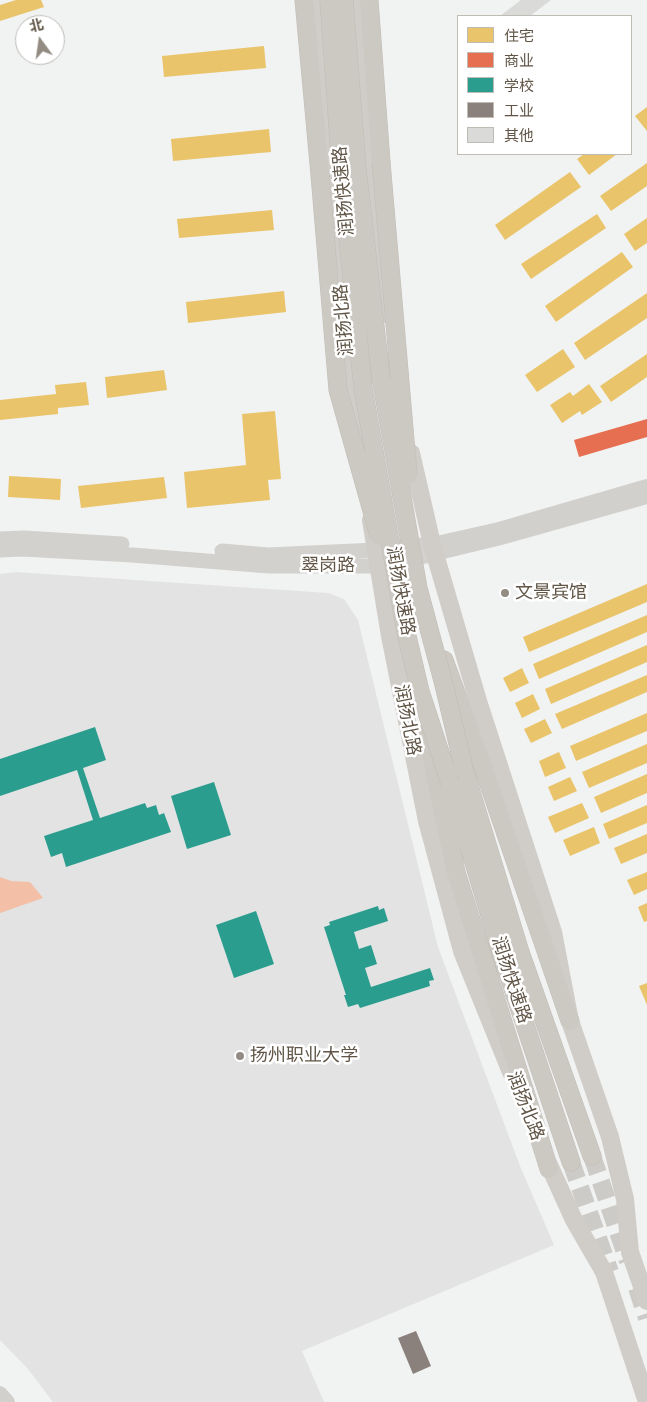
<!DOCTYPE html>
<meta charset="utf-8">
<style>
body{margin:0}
#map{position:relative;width:647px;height:1402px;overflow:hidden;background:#f1f2f2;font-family:Karla,"Noto Sans SC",sans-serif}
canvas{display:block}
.legend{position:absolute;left:457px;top:15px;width:175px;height:140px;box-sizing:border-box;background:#fff;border:1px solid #bfbbb5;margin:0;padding:6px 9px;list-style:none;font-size:15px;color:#605546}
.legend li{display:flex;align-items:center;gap:10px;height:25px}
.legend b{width:25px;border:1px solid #bfbbb5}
.north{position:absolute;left:15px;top:15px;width:50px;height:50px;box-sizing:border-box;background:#fff;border:1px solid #bfbbb5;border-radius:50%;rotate:346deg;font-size:14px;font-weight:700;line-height:20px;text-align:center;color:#605546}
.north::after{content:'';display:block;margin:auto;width:18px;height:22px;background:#938c82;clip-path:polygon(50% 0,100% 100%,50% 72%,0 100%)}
</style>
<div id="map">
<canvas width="647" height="1402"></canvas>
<ul class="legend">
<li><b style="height:14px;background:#e9c46a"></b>住宅</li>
<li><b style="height:14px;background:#e76f51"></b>商业</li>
<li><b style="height:14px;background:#2a9d8f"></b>学校</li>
<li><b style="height:14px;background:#8a817c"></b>工业</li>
<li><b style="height:14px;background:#dadad9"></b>其他</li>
</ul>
<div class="north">北</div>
</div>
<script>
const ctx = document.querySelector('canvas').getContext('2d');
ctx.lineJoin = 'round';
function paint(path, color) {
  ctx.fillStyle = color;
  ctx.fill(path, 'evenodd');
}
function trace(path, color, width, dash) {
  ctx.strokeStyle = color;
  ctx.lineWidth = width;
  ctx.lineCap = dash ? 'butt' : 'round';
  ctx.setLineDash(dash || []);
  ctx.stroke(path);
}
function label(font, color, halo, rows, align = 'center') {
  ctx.font = font + ' Karla,"Noto Sans SC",sans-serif';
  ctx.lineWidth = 5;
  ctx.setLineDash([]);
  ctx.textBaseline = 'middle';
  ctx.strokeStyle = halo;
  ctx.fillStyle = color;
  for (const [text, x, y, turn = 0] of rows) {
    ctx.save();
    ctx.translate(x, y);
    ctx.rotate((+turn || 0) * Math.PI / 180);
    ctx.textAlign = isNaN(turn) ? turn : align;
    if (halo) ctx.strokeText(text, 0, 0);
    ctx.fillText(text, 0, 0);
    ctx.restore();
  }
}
paint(new Path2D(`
 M16 572 328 593 344 599 358 620 438 947 520 1166 554 1245 302 1351 324 1402H53L28 1369 0 1340V574Z`), '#e2e3e2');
paint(new Path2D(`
 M0 877 11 881 30 882 43 898 0 913Z`), '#f3bfa6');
paint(new Path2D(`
 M16 0H41L44 7 0 21V5Z
 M264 46 266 68 164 77 162 56Z
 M647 107V131L635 116Z
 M269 129 271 152 173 161 171 139Z
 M584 154H617L589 175 577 159Z
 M647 163V186L611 211 600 196Z
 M570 172 581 187 505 240 495 225Z
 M272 210 274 230 179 238 177 219Z
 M597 214 606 228 531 279 521 264Z
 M647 218V243L635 251 624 234Z
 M622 252 633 267 556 322 545 306Z
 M284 291 286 312 188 323 186 302Z
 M647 293V318L585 360 574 343Z
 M563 349 575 367 537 392 525 375Z
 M647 354V377L611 402 600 386Z
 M164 370 167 390 107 398 105 377Z
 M86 382 89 405 58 408V414L0 420V400L56 394 55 385Z
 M589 384 602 402 582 415 580 411 562 423 550 405 570 392 573 396Z
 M275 411 281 479 268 480 270 500 187 508 184 472 246 465 242 414Z
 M9 476 61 479 60 500 8 497Z
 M164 477 167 498 81 508 78 486Z
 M647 584V602L529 652 523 637Z
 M647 615V632L539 679 533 664Z
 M647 645V662L551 704 545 689Z
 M522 668 529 683 510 692 503 678Z
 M647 675V692L562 729 555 714Z
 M533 694 540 709 522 718 515 703Z
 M647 713V731L576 761 570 746Z
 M545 719 552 733 531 743 524 729Z
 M647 744V763L589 788 582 772Z
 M559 752 566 768 545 777 539 761Z
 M647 774V793L601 813 594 797Z
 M570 777 577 791 554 801 548 787Z
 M582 803 589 818 555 833 548 817Z
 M647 805V823L609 839 603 824Z
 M594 827 600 843 570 856 563 840Z
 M647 834V853L621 864 614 848Z
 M647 872V889L634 895 627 880Z
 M647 903V921L644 922 638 907Z
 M647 983V1005L639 986Z`), '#e9c46a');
paint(new Path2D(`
 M647 419V437L579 457 574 440Z`), '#e76f51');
paint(new Path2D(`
 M95 727 106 760 83 768 100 818 145 803 147 808 156 805 159 815 164 813 171 832 66 867 62 853 51 857 44 836 93 820 77 770 0 796V759Z
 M214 782 231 835 187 849 171 796Z
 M378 906 379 910 384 908 388 921 354 932 359 949 371 945 377 964 365 968 371 987 430 968 434 980 429 981 430 986 360 1008 358 1004 348 1007 344 995H346L324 927 330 925 329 922Z
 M256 911 274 964 234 978 216 925Z`), '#2a9d8f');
paint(new Path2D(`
 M416 1331 431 1366 413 1374 398 1338Z`), '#8a817c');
paint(new Path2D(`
 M521 0H551L530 16H500Z`), '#dadad9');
trace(new Path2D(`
 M592 1156 628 1261
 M571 1162 610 1272
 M637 1288 647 1318`), '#cdcbc7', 18, [18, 9]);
const trunk = new Path2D(`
 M304 0 320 175
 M369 0 381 162
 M444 660 482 764 570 1021
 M428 731 437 785 456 872 549 1169
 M464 769 520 952 592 1156
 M450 783 503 959 571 1162`);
trace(trunk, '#c1bdb6', 19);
trace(new Path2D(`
 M432 544 499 529 647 486
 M435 554 501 538 647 497
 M0 1393 8 1402`), '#d2d0cd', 14);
trace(new Path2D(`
 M0 539 24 538 122 544
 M0 550 23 549 132 555 269 566H378L435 554
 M222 551 268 555 376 550 432 544`), '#d3d1cd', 15);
trace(new Path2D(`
 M315 0 350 386 359 442
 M357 0 368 172 386 314
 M411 453 432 544 478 701 553 932 570 1021 610 1137 625 1199 630 1252 647 1301
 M371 520 390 636 427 821 462 951 511 1072
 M544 1154 574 1220 604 1272 647 1402`), '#d0cdc8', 18);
trace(trunk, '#ccc8c2', 18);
const trunkBridge = new Path2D(`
 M329 0 341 169 363 388 406 632 420 691 450 783
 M344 0 357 168 381 378 418 588 443 681 464 769
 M381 162 408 475
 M320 175 338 390 379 536`);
trace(trunkBridge, '#c1bdb6', 19, []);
trace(trunkBridge, '#ccc8c2', 18);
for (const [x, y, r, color] of [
 [505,593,5,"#938c82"],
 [240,1056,5,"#938c82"]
]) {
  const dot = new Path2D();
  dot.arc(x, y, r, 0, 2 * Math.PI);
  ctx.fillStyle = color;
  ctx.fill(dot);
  trace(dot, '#fff', 2);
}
label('18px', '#605546', '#fff', [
 ["润扬快速路",344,191,-95],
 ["润扬北路",344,320,-95],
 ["翠岗路",328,566],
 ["润扬快速路",400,591,80],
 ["润扬北路",407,720,79],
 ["润扬快速路",511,980,72],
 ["润扬北路",525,1106,69]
]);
label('18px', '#605546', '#fff', [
 ["文景宾馆",515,593],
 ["扬州职业大学",250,1056]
], 'left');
</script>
